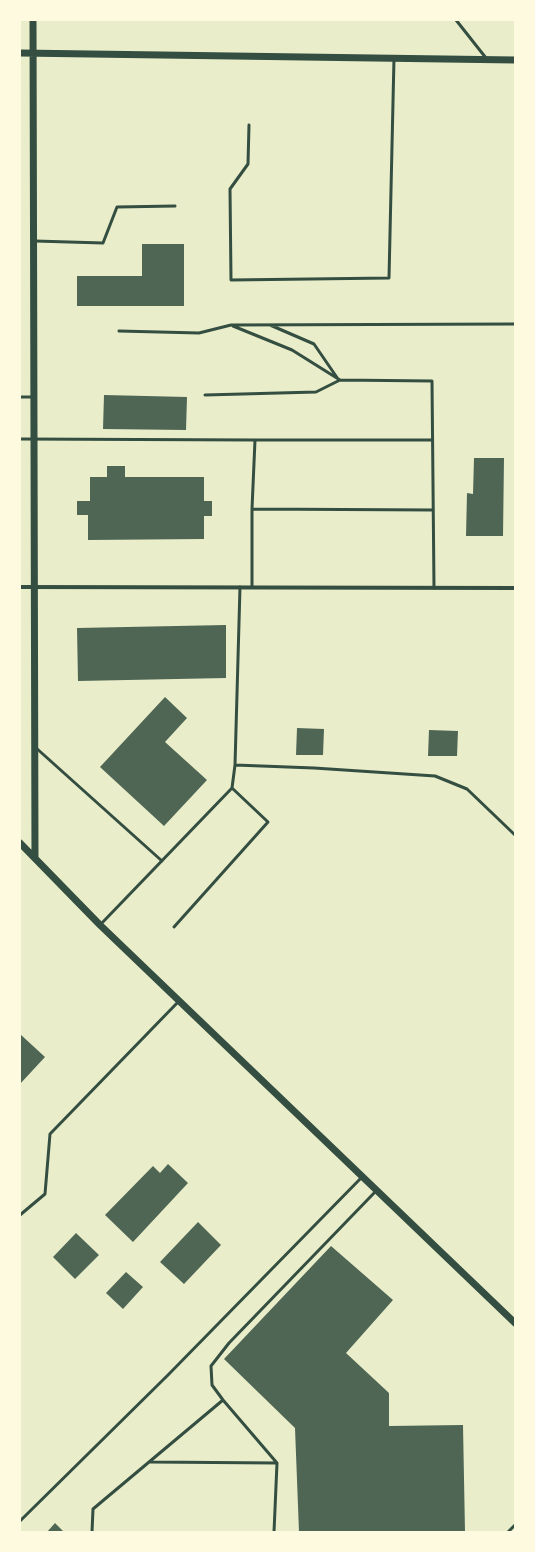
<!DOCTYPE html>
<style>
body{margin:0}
#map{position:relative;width:535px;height:1552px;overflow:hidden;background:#e9edc9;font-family:"Titillium Web",sans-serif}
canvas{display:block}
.frame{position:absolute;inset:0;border:21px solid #fefae0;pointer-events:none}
</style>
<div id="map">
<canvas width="535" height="1552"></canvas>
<div class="frame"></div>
</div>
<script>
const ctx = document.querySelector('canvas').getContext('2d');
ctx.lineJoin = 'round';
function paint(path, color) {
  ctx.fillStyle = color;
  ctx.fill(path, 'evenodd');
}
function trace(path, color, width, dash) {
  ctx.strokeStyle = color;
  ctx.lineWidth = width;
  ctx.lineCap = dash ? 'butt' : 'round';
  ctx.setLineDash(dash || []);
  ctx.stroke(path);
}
paint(new Path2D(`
 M142 244H184V306H77V276H142Z
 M104 395 187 397 186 430 103 429Z
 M474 458H504L503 536H466L467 493 473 494Z
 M107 466H125V477H204V501H212V516H204V539L88 540V515H77V501H90V477H107Z
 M226 625V678L78 681 77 628Z
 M165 697 187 718 165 742 207 780 164 826 100 767Z
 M297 728 324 729 323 755H296Z
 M429 730 458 731 457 756H428Z
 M20 1034 45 1057 20 1084Z
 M168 1164 188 1183 133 1242 105 1215 153 1166 160 1173Z
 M198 1222 221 1245 184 1284 160 1262Z
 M76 1233 99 1255 75 1279 53 1257Z
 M331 1246 393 1300 346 1353 389 1393V1426L463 1425 465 1532H299L295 1428 224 1359Z
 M126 1272 143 1287 123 1309 106 1293Z
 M55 1523 64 1532H47Z`), '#4f6655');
trace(new Path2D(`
 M456 20 486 58
 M249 125 248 164 230 189 231 280 389 278 394 58
 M35 241 103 243 117 207 175 206
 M270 325 314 344 338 379
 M233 326 292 350 340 380
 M119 331 199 333 231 325 515 324
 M205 395 316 392 340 380 432 381 434 588
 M20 397H34
 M20 439 255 440
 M252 509 255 440H432
 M252 587V509L433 510
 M35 747 162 861
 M235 765 314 768 435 776 467 789 515 835
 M232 788 235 765 240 587
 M100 925 232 788 268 822 174 927
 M20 1215 45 1194 50 1134 179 1001
 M223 1400 277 1463 274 1532
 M150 1462 277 1463
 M20 1521 168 1375 362 1177
 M92 1532 93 1509 223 1400 212 1385 211 1366 229 1343 376 1191
 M508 1532 515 1525`), '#344e41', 3);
trace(new Path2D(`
 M20 587 515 588`), '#344e41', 4);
trace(new Path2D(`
 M33 20 35 857
 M20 53 515 60
 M20 843 100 925 515 1323`), '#344e41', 7);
</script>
